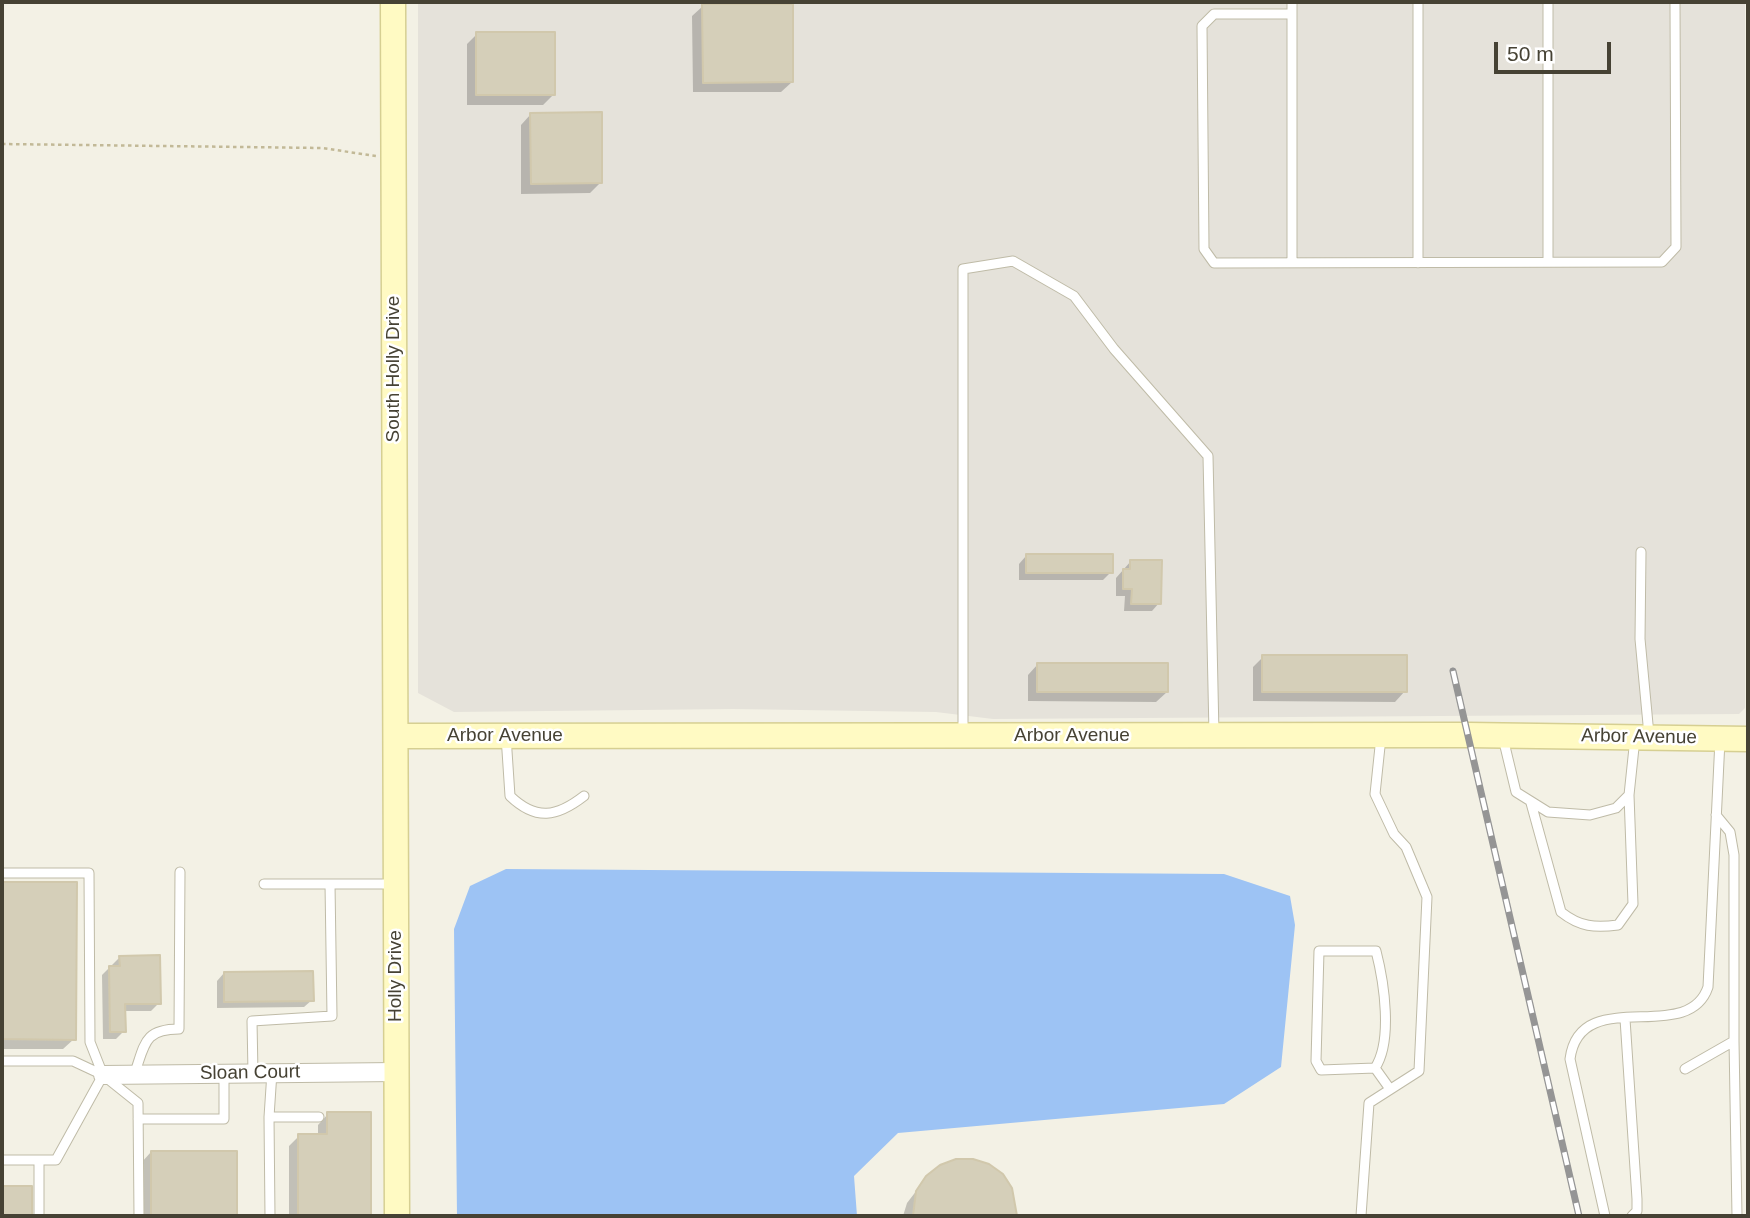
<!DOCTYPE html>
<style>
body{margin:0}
#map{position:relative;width:1750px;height:1218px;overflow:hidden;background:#f3f1e5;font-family:Arial,sans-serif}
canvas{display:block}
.frame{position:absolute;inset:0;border:4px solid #464234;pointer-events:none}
.scale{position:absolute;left:1494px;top:42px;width:117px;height:32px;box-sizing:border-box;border:4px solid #464234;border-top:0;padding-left:9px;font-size:21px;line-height:24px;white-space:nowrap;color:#464234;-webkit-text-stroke:5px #fff;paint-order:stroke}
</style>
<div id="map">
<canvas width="1750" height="1218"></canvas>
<div class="frame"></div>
<div class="scale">50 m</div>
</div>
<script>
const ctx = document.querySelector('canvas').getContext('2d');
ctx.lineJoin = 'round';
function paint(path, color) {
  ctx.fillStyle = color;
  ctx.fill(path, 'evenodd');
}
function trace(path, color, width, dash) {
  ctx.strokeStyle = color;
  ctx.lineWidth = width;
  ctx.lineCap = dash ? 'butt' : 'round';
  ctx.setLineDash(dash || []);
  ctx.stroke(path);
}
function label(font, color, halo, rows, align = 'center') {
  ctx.font = font + ' Arial,sans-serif';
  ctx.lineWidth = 5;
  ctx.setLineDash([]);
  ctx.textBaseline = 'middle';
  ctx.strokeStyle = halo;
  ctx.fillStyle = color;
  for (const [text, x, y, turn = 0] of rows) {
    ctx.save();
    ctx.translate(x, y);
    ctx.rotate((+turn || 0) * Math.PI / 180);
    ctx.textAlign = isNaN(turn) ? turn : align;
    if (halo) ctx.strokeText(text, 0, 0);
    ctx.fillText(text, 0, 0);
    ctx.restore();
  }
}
paint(new Path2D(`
 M418 2H1745V708L1739 714 993 719 936 712 733 709 454 712 418 693Z`), '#e5e2da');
paint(new Path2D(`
 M506 869 1224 874 1290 896 1295 925 1281 1067 1224 1104 898 1133 854 1176 857 1216H457L454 929 470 886Z`), '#9dc3f4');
paint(new Path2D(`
 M703 6 792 82 781 92H693L692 16Z
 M477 34 553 95 543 105H467V44Z
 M531 114 600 183 590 193 521 194V125Z
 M1026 556 1111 572 1103 580H1019V564Z
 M1131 561 1159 603 1152 611H1124L1125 596H1116V578Z
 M1263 657 1405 691 1395 702 1253 701V667Z
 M1038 664 1167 692 1156 702 1028 701V675Z
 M2 884H75L74 1039 63 1049H2Z
 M120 957 159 1003 151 1011H124V1031L116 1039H103L102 975Z
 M224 973 312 1000 304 1007 217 1008V981Z
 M328 1114H370V1216H289V1146L299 1136H318V1125Z
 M151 1152H235V1216H141V1163Z
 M927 1177 1011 1189 1015 1216H903L907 1203Z`), '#0003');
const building = new Path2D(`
 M702 4H793V82L703 83Z
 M476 32H555V95H476Z
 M602 112V183L531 184 530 113Z
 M1026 554H1113V573H1026Z
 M1130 560H1162L1161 604H1131L1132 589H1123V569H1130Z
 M1262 655H1407V692H1262Z
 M1037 663H1168V692H1037Z
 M2 882H77L76 1040 2 1039Z
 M160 955 161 1004H125L126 1032H110L109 966H120L119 956Z
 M313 971 314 1001 224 1002V972Z
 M327 1112H371V1216H298V1134H327Z
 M151 1151H237V1216H151Z
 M956 1159H973L989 1164 1003 1174 1012 1188 1017 1216H913L916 1191 926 1176 940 1165Z
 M2 1186H32V1216H2Z`);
paint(building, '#d5cfb9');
trace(building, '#d1c8ac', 2);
const lane = new Path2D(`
 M1292 2V263
 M1418 2V263
 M1548 2V262
 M1292 14H1214L1202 26 1204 249 1214 263 1662 262 1676 247 1675 2
 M1641 552 1640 639 1649 735
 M963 735V269L1013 261 1074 296 1114 349 1208 456 1214 734
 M506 736 510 796C536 821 557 817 584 796
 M1503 738 1516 792 1548 812 1590 815 1616 808 1629 795 1635 738
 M1531 803 1561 912C1580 927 1595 928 1618 925L1633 904 1629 795
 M1716 815 1730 832 1734 855V1041
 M2 873H89L90 1042 103 1075 56 1160H2
 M264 884H394
 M1319 951H1376C1384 982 1393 1041 1375 1068L1321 1070 1316 1061Z
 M1625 1019 1637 1199V1211L1632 1216
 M2 1061H73L103 1075 138 1103 139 1216
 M1375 1068 1390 1089
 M1685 1069 1734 1041 1737 1216
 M272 1072 269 1117H319
 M253 1073 252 1021 332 1016 330 884
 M134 1075C145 1045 143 1029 179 1029L180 872
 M269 1117 270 1216
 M138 1119H224V1074
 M39 1216V1160
 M1361 1216 1369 1103 1419 1071 1427 897 1406 847 1394 834 1375 794 1381 737
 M1605 1216 1570 1059C1580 983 1688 1047 1708 987L1720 740`);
const street = new Path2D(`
 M103 1075 397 1072`);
const secondary = new Path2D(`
 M393 2 397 1216
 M396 736 1468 735 1748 739`);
trace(lane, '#bfbba7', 11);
trace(street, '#bfbba7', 20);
trace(secondary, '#d6cf92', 27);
trace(new Path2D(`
 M2 144 322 148 376 156`), '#c2b997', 2.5, [3.5, 3.5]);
trace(lane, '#fff', 9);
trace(street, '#fff', 18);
trace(secondary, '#fffac3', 24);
const rail = new Path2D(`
 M1453 671 1579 1216`);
trace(rail, '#959595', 7);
trace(rail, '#fff', 4.5, [13]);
label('19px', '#464234', '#fff', [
 ["South Holly Drive",394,369,-90],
 ["Arbor Avenue",505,736],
 ["Arbor Avenue",1072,736],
 ["Arbor Avenue",1639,737,1],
 ["Holly Drive",396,976,-90],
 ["Sloan Court",250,1073,-1]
]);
</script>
